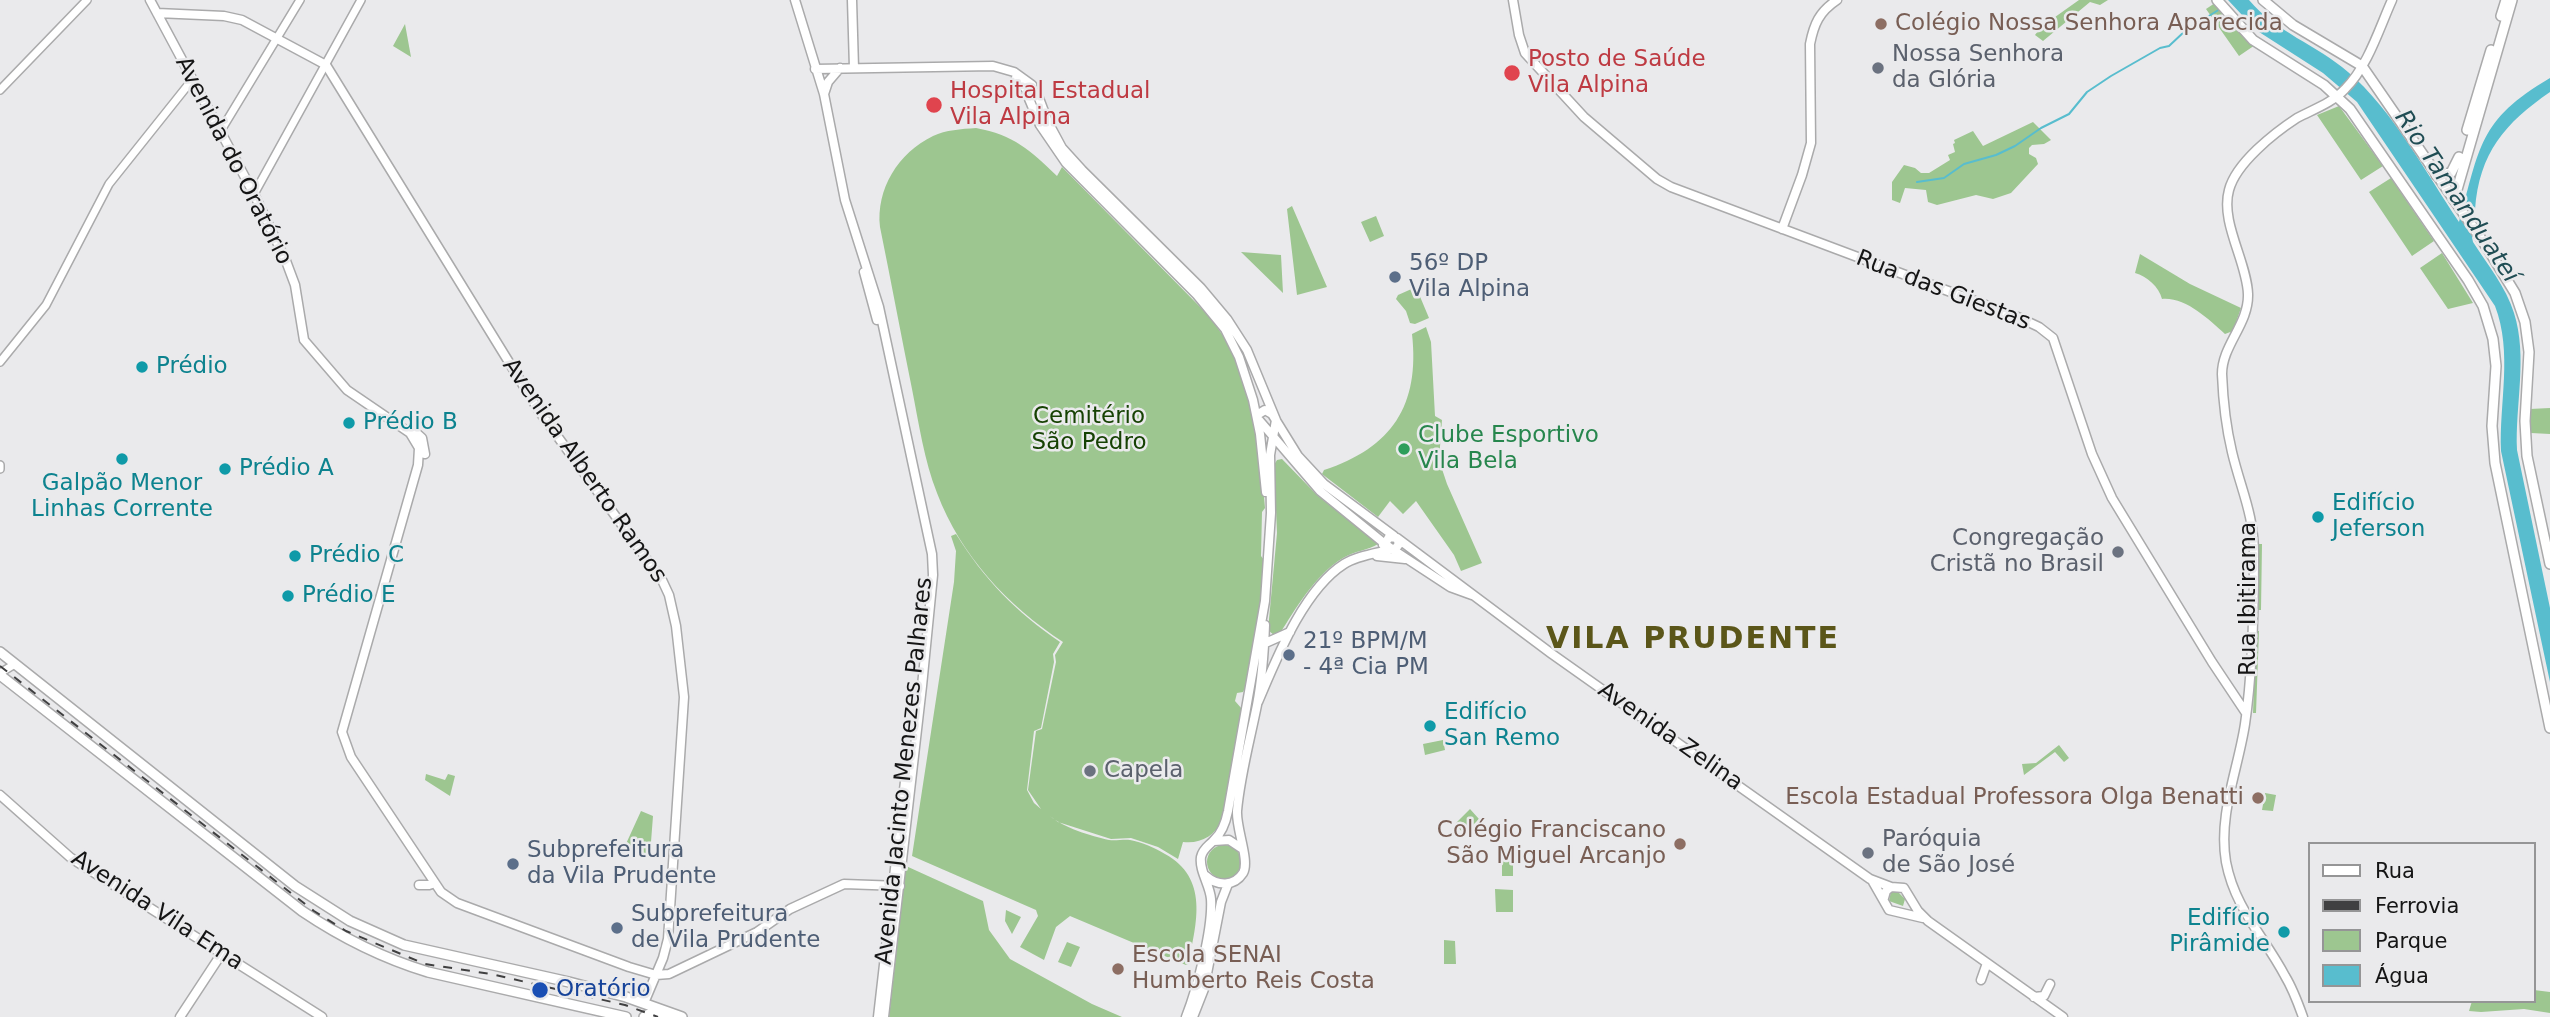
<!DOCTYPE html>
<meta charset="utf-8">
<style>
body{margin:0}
#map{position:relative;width:2550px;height:1017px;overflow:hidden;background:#eaeaec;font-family:"DejaVu Sans",sans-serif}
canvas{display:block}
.legend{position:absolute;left:2308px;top:842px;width:228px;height:161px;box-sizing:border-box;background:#eaeaec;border:2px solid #959596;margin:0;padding:9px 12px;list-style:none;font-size:21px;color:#151515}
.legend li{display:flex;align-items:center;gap:14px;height:35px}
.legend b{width:35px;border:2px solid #959596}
</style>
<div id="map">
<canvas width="2550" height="1017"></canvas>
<ul class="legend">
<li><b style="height:9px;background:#fff"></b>Rua</li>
<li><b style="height:9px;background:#404041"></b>Ferrovia</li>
<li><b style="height:19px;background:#9dc690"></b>Parque</li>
<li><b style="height:19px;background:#58bdce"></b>Água</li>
</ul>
</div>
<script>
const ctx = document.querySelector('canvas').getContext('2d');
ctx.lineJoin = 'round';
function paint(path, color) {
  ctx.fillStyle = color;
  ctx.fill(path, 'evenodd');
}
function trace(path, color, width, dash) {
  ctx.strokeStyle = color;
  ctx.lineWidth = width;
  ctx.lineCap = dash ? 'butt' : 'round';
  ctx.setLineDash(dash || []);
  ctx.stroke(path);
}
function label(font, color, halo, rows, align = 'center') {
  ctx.font = font + ' "DejaVu Sans",sans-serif';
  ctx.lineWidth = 5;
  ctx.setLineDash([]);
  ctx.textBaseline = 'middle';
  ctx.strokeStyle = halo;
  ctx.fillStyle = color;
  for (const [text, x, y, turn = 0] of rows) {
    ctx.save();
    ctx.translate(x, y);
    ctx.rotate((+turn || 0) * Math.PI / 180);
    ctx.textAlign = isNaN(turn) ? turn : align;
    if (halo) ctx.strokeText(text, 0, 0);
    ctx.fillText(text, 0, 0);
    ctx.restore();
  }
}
paint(new Path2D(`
 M2079 0H2108L2100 5 2090 2 2043 41 2035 35 2041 27Z
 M2218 1 2258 43 2239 56 2206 9Z
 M405 24 411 57 393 46Z
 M2339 106 2383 166 2361 180 2317 115Z
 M2033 122 2051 140 2044 144 2032 145 2029 148V154L2036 158 2038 164 2011 193 1993 199 1976 195 1937 205 1928 202 1926 190 1905 188 1900 203 1892 200V182L1904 165 1915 168 1921 173H1929L1950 160 1948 155 1955 152 1953 144 1955 143 1954 140 1973 131 1983 146Z
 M976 128C1014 135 1030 150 1057 176L1062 167 1210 317 1226 340 1235 357 1249 399 1260 451 1265 508 1262 512 1261 556 1264 560 1261 598 1246 686 1243 692 1237 693 1235 701 1242 709 1222 821C1214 836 1201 844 1183 842L1178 859 1158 847 1131 838 1111 839 1058 822 1050 816C1064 828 1091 836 1109 840 1116 841 1124 839 1130 840 1142 842 1155 848 1165 854 1209 878 1197 923 1188 964L1186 965 1070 916 1056 927 1044 960 1020 947 1038 916 1036 910 912 856 954 582 956 551 951 536 956 534C984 579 1016 612 1060 642L1053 654 1054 662 1041 728 1034 731 1027 790 1034 803 1041 809 1028 790 1036 731 1042 729 1056 662 1055 655 1063 642C1007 605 961 556 937 493 924 460 919 424 912 389 901 335 891 281 880 227 876 189 898 153 933 136 946 130 961 129 976 128Z
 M2391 178 2434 241 2412 256 2369 192Z
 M1292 206 1327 287 1297 295 1287 209Z
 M1376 216 1384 236 1370 242 1361 222Z
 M1241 252 1281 255 1283 293Z
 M2442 253 2473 303 2448 309 2420 268Z
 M2140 254 2190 284 2241 308 2233 331 2225 334C2208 319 2186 297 2162 299 2159 287 2147 276 2135 273Z
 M1416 287 1429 318 1415 324 1410 323 1406 311 1396 299 1398 295Z
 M1426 327 1431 342 1435 416 1442 420 1439 460 1447 484 1482 563 1461 571 1454 555 1416 501 1403 514 1390 501 1378 517 1322 474 1324 470C1392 448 1420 405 1412 334Z
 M2550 408V434L2531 433 2530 409Z
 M1282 459 1317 495 1378 544C1369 550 1354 551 1343 558 1315 575 1296 608 1279 635L1275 636 1268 630 1277 533 1274 465 1277 460Z
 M2259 544H2262L2261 610H2257Z
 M2256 631H2259L2256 713H2253Z
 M1443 740 1445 750 1425 755 1423 744Z
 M2059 745 2069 758 2064 762 2055 752 2024 775 2022 764 2036 763Z
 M426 774 445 780 448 774 455 776 450 796 425 780Z
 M2265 793 2276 795 2273 811 2262 810Z
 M1470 809 1479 819 1464 834 1455 824Z
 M641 811 653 816 650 855 625 846Z
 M1207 862a17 17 0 1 1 34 0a17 17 0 1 1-34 0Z
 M1502 858H1513V876H1502Z
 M906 866 983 901 989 930 1010 959 1092 1004 1122 1017H889Z
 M1495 889 1513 890V912H1496Z
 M1896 890 1905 899 1903 906 1889 901 1891 891Z
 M1006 910 1021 917 1012 934 1005 921Z
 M1444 940 1455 941 1456 964H1444Z
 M1067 942 1080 947 1071 967 1058 962Z
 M2534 990 2550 992V1013L2524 1009 2481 1012 2469 1011 2472 1001H2534Z`), '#9dc690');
paint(new Path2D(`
 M2228 0H2249C2276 32 2317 45 2348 72 2392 109 2426 173 2459 222 2480 148 2478 120 2550 78V92C2505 123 2479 153 2475 210 2474 221 2470 231 2473 242 2487 264 2506 287 2514 313 2528 357 2515 405 2517 450L2550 608V682L2501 451C2499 403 2513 353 2495 306L2357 102 2323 73 2256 30Z`), '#58bdce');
trace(new Path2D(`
 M1917 182 1944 178 1964 164 1996 155 2015 146 2041 128 2069 114 2087 92 2111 76 2160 48 2169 46 2185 31 2220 9`), '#58bdce', 2);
const tertiary = new Path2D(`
 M0 90 87 0
 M220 132 300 0
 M254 194 361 0
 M0 362 46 305 109 184 192 80
 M0 465V469
 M0 673 15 664`);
const secondary = new Path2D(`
 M150 0 254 194 286 261 295 285 304 340 347 390 410 433 419 448 418 465 342 732 351 757 441 892 457 903 629 967 656 975 669 974 757 932 790 909 844 884 900 886
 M795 0 824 94 845 200 879 307 932 554 933 575 922 686 884 1017
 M852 0 854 68
 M1513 0 1519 35 1525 53 1584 117 1657 179 1671 187 2020 318 2039 327 2053 338 2092 454 2112 498 2212 662 2246 713
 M157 13 224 16 242 20 326 65 539 411 662 580 669 595 676 626 684 697 668 939 663 958 644 1003
 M815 69 993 66 1014 72 1032 85
 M1016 78 1026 89
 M1037 93 1048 122 1062 148 1082 170 1201 288 1227 319 1247 350 1276 420 1270 455 1271 513 1265 601 1228 811C1226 821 1222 833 1214 840 1209 846 1203 848 1201 857 1199 871 1210 885 1211 899 1213 929 1197 989 1186 1017
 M824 94 828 82 840 68
 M1027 94 1040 125 1066 163 1197 295 1225 329 1239 357 1253 400 1260 434 1266 492
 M1782 229 1802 175 1811 143 1810 44C1814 24 1819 12 1837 0
 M864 272 877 320
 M1257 415 1265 410 1272 414 1298 456 1324 484 1394 536
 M1259 420 1320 491 1385 544 1383 545
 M412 429 422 438 425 454
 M1397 538 1552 654 1870 879 1891 887
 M1377 556 1405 559
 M1261 645 1290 632
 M1258 702C1276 660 1303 590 1344 564 1358 555 1379 553 1396 548L1399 544 1397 538 1389 537 1385 544 1392 549 1450 587 1472 595
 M0 795 71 858 322 1017
 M1214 841 1229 840 1241 848
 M1206 876C1217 886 1234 887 1243 873 1250 861 1236 829 1237 811 1240 776 1250 740 1257 705 1262 679 1264 652 1265 625
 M1873 882 1889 910 1923 918
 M419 885H429L435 883
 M1884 898 1886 891 1891 887 1904 888 1918 911 1928 921 2063 1017
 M1981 980 1987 963
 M2034 997 2044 996 2050 984
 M180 1017 222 953
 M878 1017 907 764
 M1193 1017 1204 989 1221 902 1228 884
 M2303 1017C2298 1003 2293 989 2285 976 2264 936 2235 909 2226 862 2218 815 2238 770 2245 724 2253 671 2254 609 2254 555 2254 514 2241 490 2232 452 2226 427 2223 399 2222 374 2222 345 2249 324 2248 294 2247 262 2220 222 2229 190 2236 163 2274 133 2297 118 2314 109 2332 103 2345 89 2368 66 2379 29 2392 0`);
const primary = new Path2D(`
 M2501 16 2506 0
 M2467 130 2491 50
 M2436 175 2451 173 2459 157
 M2454 200 2512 0
 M0 652 295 886 350 921 404 945 569 982 626 997 682 1017
 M0 675 302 911C342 938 382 958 428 972L626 1017
 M644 1017C650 1011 658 1014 666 1016`);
const trunk = new Path2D(`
 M2217 0 2253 40 2324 85 2350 109 2468 280 2483 306 2493 339 2496 366 2492 426 2495 463 2550 728
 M2263 0 2293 25 2362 66 2488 249 2515 293 2525 322 2529 352 2525 421 2527 456 2550 564`);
trace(tertiary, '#aaaaab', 10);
trace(secondary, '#aaaaab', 11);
trace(primary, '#aaaaab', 12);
trace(trunk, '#aaaaab', 12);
trace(tertiary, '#fff', 7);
trace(secondary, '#fff', 8);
trace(primary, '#fff', 9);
trace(trunk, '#fff', 9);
trace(new Path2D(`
 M0 666 314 911 346 931 425 964 491 974 625 1005 658 1017`), '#404041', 2, [9, 9]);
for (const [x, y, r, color] of [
 [1881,24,7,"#8d6e63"],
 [1878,68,7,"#6b7280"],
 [1512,73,9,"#e0444e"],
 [934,105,9,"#e0444e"],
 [1395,277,7,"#5c6f8a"],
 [142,367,7,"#0f9aa8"],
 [349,423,7,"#0f9aa8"],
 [1404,449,7,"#2e9e5b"],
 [122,459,7,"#0f9aa8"],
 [225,469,7,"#0f9aa8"],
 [2318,517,7,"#0f9aa8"],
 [2118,552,7,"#6b7280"],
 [295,556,7,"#0f9aa8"],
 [288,596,7,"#0f9aa8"],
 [1289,655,7,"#5c6f8a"],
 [1430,726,7,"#0f9aa8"],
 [1090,771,7,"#6b7280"],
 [2258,798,7,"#8d6e63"],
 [1680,844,7,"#8d6e63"],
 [1868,853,7,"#6b7280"],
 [513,864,7,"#5c6f8a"],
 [617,928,7,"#5c6f8a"],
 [2284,932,7,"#0f9aa8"],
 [1118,969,7,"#8d6e63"],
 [540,990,9,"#1a4fb4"]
]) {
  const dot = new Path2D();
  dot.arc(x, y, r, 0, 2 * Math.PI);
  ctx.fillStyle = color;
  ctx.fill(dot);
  trace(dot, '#eaeaec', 2.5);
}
label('23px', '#785e54', '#eaeaec', [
 ["Colégio Nossa Senhora Aparecida",1895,24],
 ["Escola Estadual Professora Olga Benatti",2244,798,"right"],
 ["Colégio Franciscano",1666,831,"right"],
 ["São Miguel Arcanjo",1666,857,"right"],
 ["Escola SENAI",1132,956],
 ["Humberto Reis Costa",1132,982]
], 'left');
label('23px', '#5b616d', '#eaeaec', [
 ["Nossa Senhora",1892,55],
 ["da Glória",1892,81],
 ["Congregação",2104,539,"right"],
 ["Cristã no Brasil",2104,565,"right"],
 ["Capela",1104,771],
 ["Paróquia",1882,840],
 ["de São José",1882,866]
], 'left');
label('23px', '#be3a42', '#eaeaec', [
 ["Posto de Saúde",1528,60],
 ["Vila Alpina",1528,86],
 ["Hospital Estadual",950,92],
 ["Vila Alpina",950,118]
], 'left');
label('23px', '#151515', '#eaeaec', [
 ["Avenida do Oratório",233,161,63],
 ["Rua das Giestas",1943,291,21],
 ["Avenida Alberto Ramos",584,471,55],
 ["Rua Ibitirama",2249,599,-90],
 ["Avenida Zelina",1670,737,35],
 ["Avenida Jacinto Menezes Palhares",905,771,-84],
 ["Avenida Vila Ema",157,911,33]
]);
label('23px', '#4e5e75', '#eaeaec', [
 ["56º DP",1409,264],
 ["Vila Alpina",1409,290],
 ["21º BPM/M",1303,642],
 ["- 4ª Cia PM",1303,668],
 ["Subprefeitura",527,851],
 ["da Vila Prudente",527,877],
 ["Subprefeitura",631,915],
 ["de Vila Prudente",631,941]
], 'left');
label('23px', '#0d838f', '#eaeaec', [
 ["Prédio",156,367],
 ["Prédio B",363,423],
 ["Prédio A",239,469],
 ["Galpão Menor",122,484,"center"],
 ["Linhas Corrente",122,510,"center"],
 ["Edifício",2332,504],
 ["Jeferson",2332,530],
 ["Prédio C",309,556],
 ["Prédio E",302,596],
 ["Edifício",1444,713],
 ["San Remo",1444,739],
 ["Edifício",2270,919,"right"],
 ["Pirâmide",2270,945,"right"]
], 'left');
label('23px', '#164203', '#eaeaec', [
 ["Cemitério",1089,417],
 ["São Pedro",1089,443]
]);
label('23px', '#27864d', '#eaeaec', [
 ["Clube Esportivo",1418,436],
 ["Vila Bela",1418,462]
], 'left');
label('23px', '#164399', '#eaeaec', [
 ["Oratório",556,990]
], 'left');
label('italic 24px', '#204d54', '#eaeaec', [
 ["Rio Tamanduateí",2456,197,56]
]);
ctx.letterSpacing = '2px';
label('bold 30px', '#5b5619', '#eaeaec', [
 ["VILA PRUDENTE",1693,640]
]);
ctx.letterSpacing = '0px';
</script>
